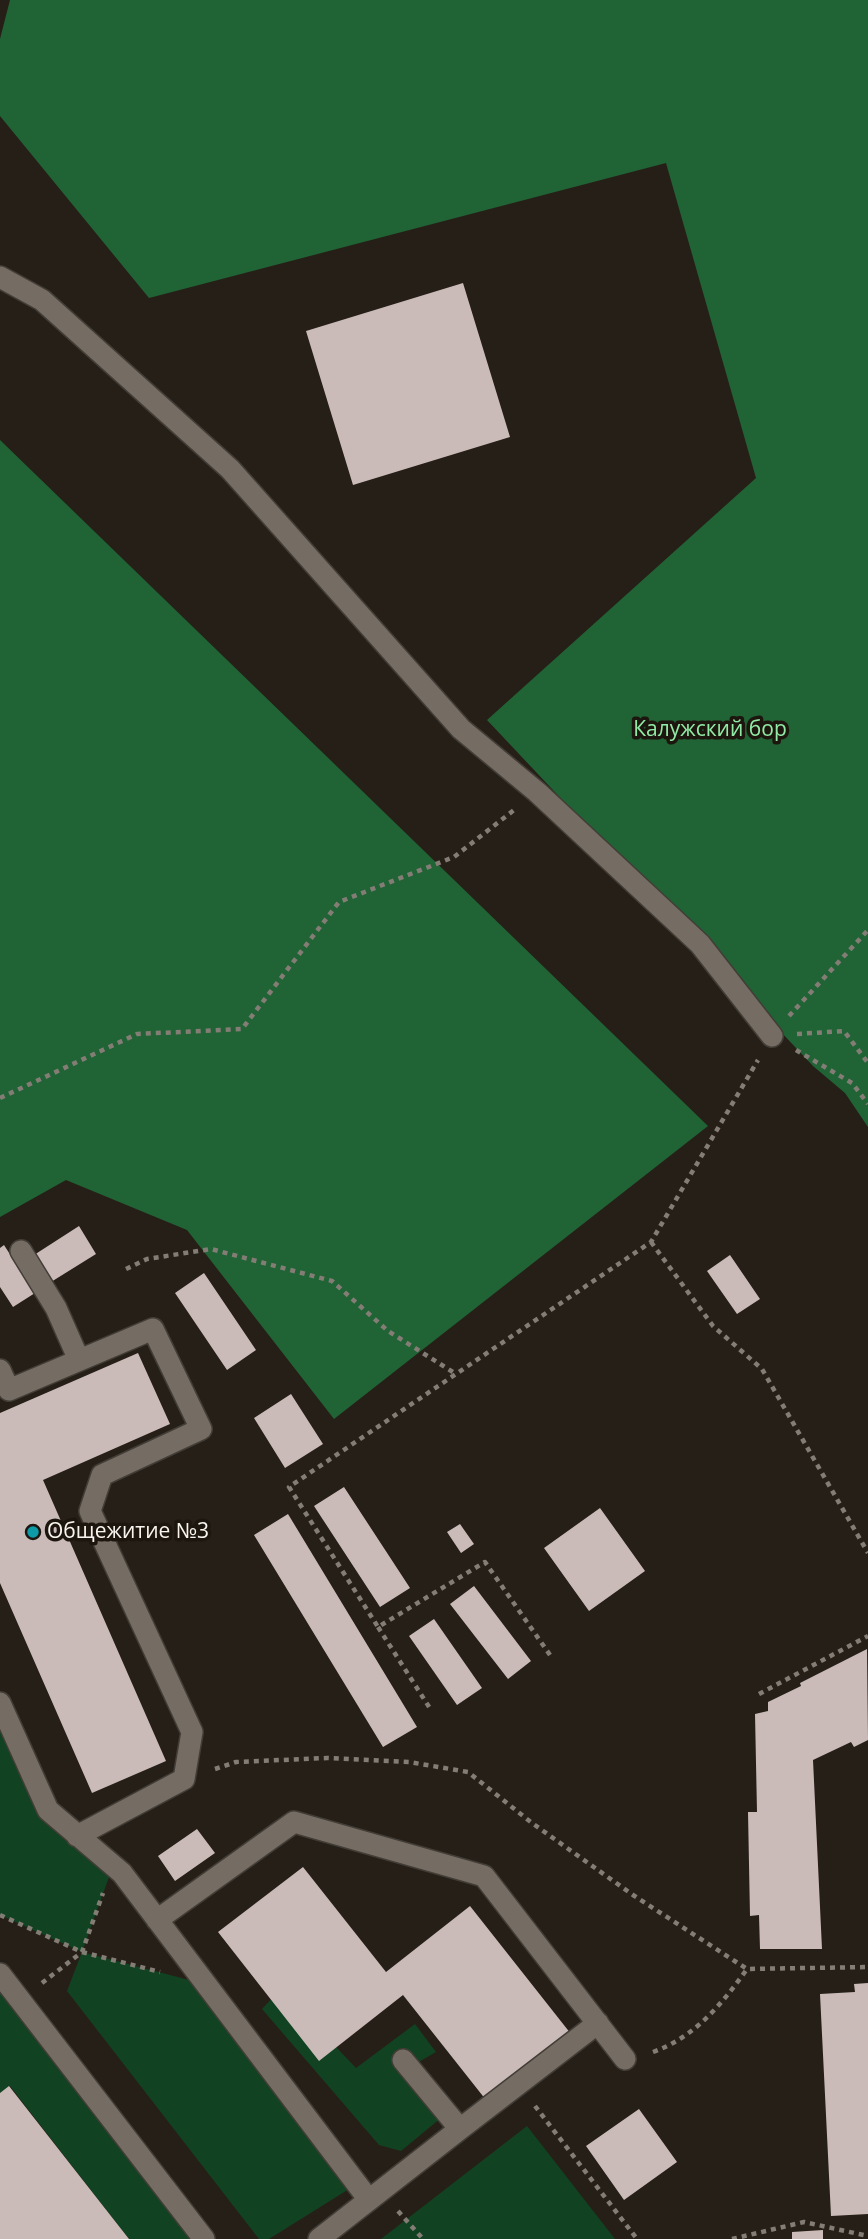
<!DOCTYPE html>
<meta charset="utf-8">
<style>
body{margin:0}
canvas{display:block;background:#261f17}
</style>
<canvas width="868" height="2239"></canvas>
<script>
const ctx = document.querySelector('canvas').getContext('2d');
ctx.lineJoin = 'round';
function paint(path, color) {
  ctx.fillStyle = color;
  ctx.fill(path, 'evenodd');
}
function trace(path, color, width, dash) {
  ctx.strokeStyle = color;
  ctx.lineWidth = width;
  ctx.lineCap = dash ? 'butt' : 'round';
  ctx.setLineDash(dash || []);
  ctx.stroke(path);
}
function label(font, color, halo, rows, align = 'center') {
  ctx.font = font + ' "Open Sans",sans-serif';
  ctx.lineWidth = 7;
  ctx.setLineDash([]);
  ctx.textBaseline = 'middle';
  ctx.strokeStyle = halo;
  ctx.fillStyle = color;
  for (const [text, x, y, turn = 0] of rows) {
    ctx.save();
    ctx.translate(x, y);
    ctx.rotate((+turn || 0) * Math.PI / 180);
    ctx.textAlign = isNaN(turn) ? turn : align;
    if (halo) ctx.strokeText(text, 0, 0);
    ctx.fillText(text, 0, 0);
    ctx.restore();
  }
}
paint(new Path2D(`
 M0 1703 48 1810 113 1866 82 1952 189 1980 357 2184 269 2239H259L67 1991 82 1952 0 1915Z
 M0 1974 201 2239H129L10 2086 0 2093Z
 M281 1989 356 2068 415 2024 436 2052 410 2067 447 2113 401 2151 379 2145 262 2009Z
 M527 2126 615 2239H381Z`), '#114221');
paint(new Path2D(`
 M10 0H868V1127L845 1093 813 1066 487 720 756 478 666 163 149 298 0 116V39Z
 M0 440 708 1126 334 1419 187 1230 66 1180 0 1217Z`), '#206335');
paint(new Path2D(`
 M463 283 510 437 353 485 306 331Z
 M79 1226 96 1254 51 1282 34 1255Z
 M4 1245 35 1293 13 1307 0 1287V1248Z
 M730 1255 760 1299 737 1314 707 1271Z
 M204 1273 256 1350 227 1370 175 1293Z
 M138 1353 170 1424 43 1480 166 1761 92 1793 0 1583V1413Z
 M291 1394 323 1444 285 1468 254 1418Z
 M344 1487 410 1588 380 1607 314 1506Z
 M600 1508 645 1571 589 1611 544 1548Z
 M288 1514 417 1727 383 1747 254 1535Z
 M460 1524 474 1544 461 1553 447 1532Z
 M474 1586 531 1661 508 1679 450 1604Z
 M434 1619 482 1688 457 1705 409 1636Z
 M867 1649 868 1740 854 1747 851 1742 813 1760 822 1949H760L759 1915 750 1916 748 1812H757L755 1714 768 1711V1702L801 1686 800 1683Z
 M197 1829 215 1853 175 1881 158 1856Z
 M303 1867 386 1972 470 1906 571 2034 486 2100 403 1995 319 2061 218 1932Z
 M868 1983V2214L831 2216 820 1994 855 1992 854 1984Z
 M9 2086 129 2239H0V2093Z
 M639 2109 677 2162 624 2200 586 2146Z
 M823 2230V2239H792V2232Z`), '#cabbb9');
const minor = new Path2D(`
 M0 277 42 300 230 469 461 729 537 792 700 944 772 1036
 M21 1251 56 1308 79 1360
 M0 1370 9 1390 153 1329 201 1429 102 1475 90 1511 192 1732 184 1779 77 1836
 M0 1703 48 1810 122 1873 369 2200
 M157 1920 294 1822 484 1876 625 2059
 M0 1974 204 2239
 M460 2129 598 2023
 M319 2239 460 2129 403 2060`);
trace(minor, '#423d37', 24);
trace(new Path2D(`
 M789 1016 868 930
 M797 1034 844 1031 868 1063
 M796 1050 852 1083 868 1104
 M0 1098 137 1034 242 1029 339 902 454 857 514 810
 M651 1242 713 1326 762 1369 868 1553
 M126 1269 147 1259 211 1249 332 1281 388 1331 456 1374
 M378 1627 431 1710
 M550 1655 485 1562 378 1627 289 1487 651 1242 758 1060
 M759 1694 868 1636
 M215 1769 236 1762 327 1758 409 1762 468 1772 532 1823 633 1895 747 1969 868 1967
 M0 1915 82 1952 160 1972
 M42 1983 82 1952 103 1893
 M653 2052C695 2037 722 2004 747 1969
 M535 2106 637 2239
 M398 2211 423 2239
 M732 2239 804 2222 868 2236`), '#837d76', 4.5, [5, 5]);
trace(minor, '#756d63', 21);
for (const [x, y, r, color] of [
 [33,1532,7,"#0f9aa8"]
]) {
  const dot = new Path2D();
  dot.arc(x, y, r, 0, 2 * Math.PI);
  ctx.fillStyle = color;
  ctx.fill(dot);
  trace(dot, '#1d160e', 2.5);
}
label('21px', '#91eba6', '#1d160e', [
 ["Калужский бор",710,730]
]);
label('21px', '#f8f4ee', '#1d160e', [
 ["Общежитие №3",47,1532]
], 'left');
</script>
